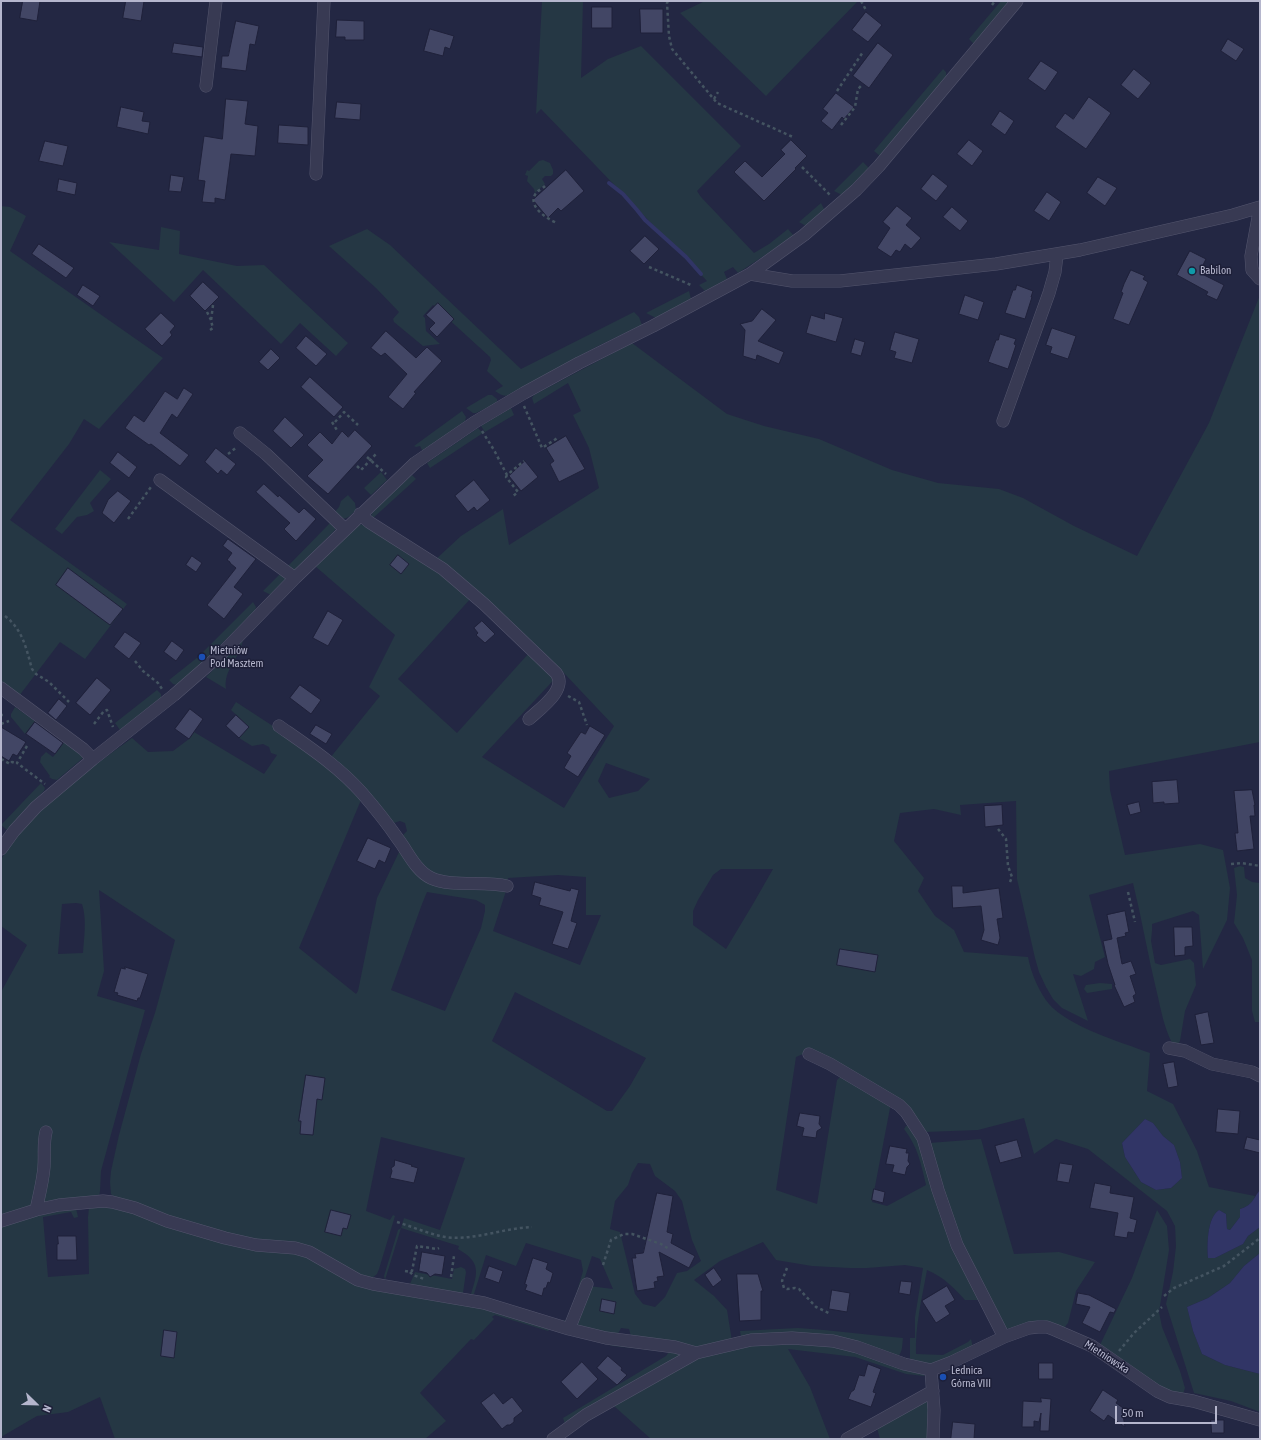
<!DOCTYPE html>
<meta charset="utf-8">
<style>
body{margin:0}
#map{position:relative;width:1261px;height:1440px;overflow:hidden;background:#232743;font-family:"Asap Condensed",sans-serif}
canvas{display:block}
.frame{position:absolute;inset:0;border:2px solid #b5b6cd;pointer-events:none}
.north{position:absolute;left:16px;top:1384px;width:40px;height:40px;-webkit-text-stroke:3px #1d1f38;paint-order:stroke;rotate:113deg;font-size:11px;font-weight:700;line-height:16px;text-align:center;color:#b5b6cd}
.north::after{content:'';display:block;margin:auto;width:14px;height:18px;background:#b5b6cd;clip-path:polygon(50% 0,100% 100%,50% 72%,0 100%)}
.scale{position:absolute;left:1115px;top:1406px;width:102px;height:18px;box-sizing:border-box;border:2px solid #b5b6cd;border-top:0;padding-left:5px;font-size:12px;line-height:14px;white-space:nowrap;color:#b5b6cd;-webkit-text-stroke:3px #1d1f38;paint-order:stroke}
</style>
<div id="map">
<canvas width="1261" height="1440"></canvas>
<div class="frame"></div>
<div class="north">N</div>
<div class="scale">50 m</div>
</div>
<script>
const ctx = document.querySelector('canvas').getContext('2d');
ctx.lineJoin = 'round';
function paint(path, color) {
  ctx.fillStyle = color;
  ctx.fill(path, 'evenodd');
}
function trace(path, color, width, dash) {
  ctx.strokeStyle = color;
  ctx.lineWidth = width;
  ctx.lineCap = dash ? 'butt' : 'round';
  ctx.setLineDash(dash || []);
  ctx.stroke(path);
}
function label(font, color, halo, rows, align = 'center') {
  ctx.font = font + ' "Asap Condensed",sans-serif';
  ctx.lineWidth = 3;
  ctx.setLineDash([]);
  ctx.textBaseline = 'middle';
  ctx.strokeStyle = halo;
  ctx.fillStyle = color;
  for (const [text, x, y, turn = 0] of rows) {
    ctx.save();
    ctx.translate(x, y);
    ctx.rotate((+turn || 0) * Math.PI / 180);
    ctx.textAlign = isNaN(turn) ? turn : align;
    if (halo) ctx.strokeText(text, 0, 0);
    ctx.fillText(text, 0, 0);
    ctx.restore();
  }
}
paint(new Path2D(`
 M542 1H583L581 78 608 59 641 46 741 146 697 191 701 197 754 253 769 244 788 229 794 236 738 273 733 267 724 272 727 279 705 291 699 285 707 281 541 109 536 114Z
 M705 1H858L766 96 680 13Z
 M1001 1H1009L974 44 969 39Z
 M943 69 946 72V77L880 156 874 151Z
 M543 160 550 163 553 170V174L551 176H545L542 179 545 184 535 193 534 189 527 181 528 176 525 175 527 170 529 171 539 161Z
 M863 162 869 168 842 195 834 191Z
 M821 203 825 211 806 226 799 222Z
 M1 206 10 207 26 216 10 251 163 358 99 429 84 419 69 444 10 520 127 604 85 659 60 642 19 696 1 683Z
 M161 227 180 231 179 254 237 266 264 265 348 343 336 356 300 323 281 344 203 270 174 302 109 242 159 250Z
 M367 229 390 245 521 369 634 312 639 317 642 325 598 346 509 395C503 397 500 394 495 391L503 386 487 371 491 360 490 357 433 305 423 316 425 318 426 331 440 344 423 346 394 322 393 319 399 312 376 288 329 246Z
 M689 291 691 299 656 318 646 313Z
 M1260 295V742L1109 771 1110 790 1125 855 1200 844 1223 850 1230 888 1227 920 1203 969 1199 915 1193 911 1152 924V931L1151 941 1155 963 1161 965 1190 959 1194 963 1196 985 1185 1011 1180 1041 1178 1044 1172 1043C1164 1027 1161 1010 1157 993 1148 956 1142 920 1133 883L1089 895 1105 957 1095 962 1094 969 1081 976 1073 974 1088 1021 1062 1008 1053 999 1046 987 1039 972 1035 958 1017 879 1016 801 960 805 961 815 934 809 900 813 894 841 924 878 918 891 935 916 954 930 964 952 1028 957C1031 973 1039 992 1049 1004 1069 1027 1121 1042 1150 1053L1147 1091 1173 1104 1197 1151 1209 1187 1255 1196C1252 1204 1248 1206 1240 1209V1217L1230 1230 1227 1229 1226 1214 1219 1210C1207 1218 1207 1245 1208 1258H1215L1243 1244 1248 1236 1260 1227V1253L1244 1266 1230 1283 1208 1298 1187 1307 1193 1331 1202 1354 1225 1365 1260 1374V1412L1231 1401 1194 1393 1166 1304 1173 1272 1176 1246 1175 1226 1167 1211 1088 1149 1056 1139 1034 1154 1024 1118 978 1130 925 1132 901 1102 823 1056 810 1051 796 1057 776 1190 817 1204 837 1080 842 1075 891 1103 872 1202 887 1206 926 1185C921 1164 918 1147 904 1129L906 1126H910L919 1137 931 1184 948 1230 960 1259 983 1300H965C953 1287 945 1278 927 1270 922 1298 915 1326 916 1354L943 1355 968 1342 971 1339 973 1348C955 1357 929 1373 910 1360V1338H915V1317L923 1268 905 1265 867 1268H850L812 1266 776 1260 763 1242 720 1261 694 1280 714 1296 727 1310 733 1347C772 1339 816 1340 854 1350 871 1355 887 1364 903 1368 910 1370 917 1371 924 1373L925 1375 924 1376 906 1374 855 1357 788 1349 810 1387 830 1439H651L614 1406 651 1383 698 1356 696 1347 692 1348 682 1345 636 1340 631 1336 629 1329 621 1328 616 1338 603 1336 580 1329 577 1327 578 1320 589 1286 613 1289 600 1259 592 1256 571 1319 567 1323 562 1324 492 1302V1300L563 1321 569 1319 583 1271 581 1260 526 1243 516 1266 486 1255 474 1294H471C478 1272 481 1262 458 1249L459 1246 401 1228 385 1280 410 1284 415 1272 452 1279 454 1269 461 1267 465 1269 466 1272 463 1293 460 1295 388 1283 385 1280 384 1276 398 1230 401 1228 404 1218 440 1230 465 1158 381 1137 366 1211 390 1220 393 1215 395 1216 379 1269 377 1274 372 1278 368 1279 359 1276 328 1257 304 1247 256 1241 204 1229 168 1218 135 1205 116 1199 111 1194 110 1182 111 1171 119 1135 141 1054 155 1013 175 940 99 890 104 971 97 996 145 1010 101 1171 100 1191 99 1197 96 1199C60 1201 35 1206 1 1218V992L27 945 1 926V860L3 856 22 830 50 801 80 776 132 738 148 752 173 751 189 739 194 732 264 774 277 755 271 753 269 747 263 744 252 746 239 738 249 727 231 710 236 702 322 758 341 774 361 796V800L299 948 356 994 358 991 377 898 400 850 403 835 407 831 405 823 400 821 394 823 389 820 363 787 330 758 380 696 369 687 395 635 315 566 357 525 367 524 371 520V516L374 509 412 475 416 479 371 520 435 560 461 536 503 509 509 545 599 488 589 448 573 415 581 411 568 383 534 404 532 398 534 395 632 343 727 414 764 426 819 439 892 470 938 483 999 489 1023 498 1074 526 1137 556 1209 423ZM472 597 529 653 457 733 398 679ZM562 671 614 726 564 808 482 757ZM606 763 650 779 638 791 609 798 598 781ZM721 869H773L753 904 726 949 693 925V911L698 900 713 875ZM558 875 586 877V915H601L580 965 493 931 506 891 508 878ZM427 892 476 900 485 905V911L481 928 445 1011 391 990 422 904ZM76 903 82 904C87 919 84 937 83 953L58 954 62 904ZM515 992 646 1058 630 1086 612 1111H607L492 1041ZM1145 1119 1153 1123 1163 1136 1174 1145 1180 1162 1182 1178 1171 1188 1156 1190 1141 1182 1125 1157 1122 1143ZM638 1163 650 1164 655 1176 675 1191 682 1201 692 1240 701 1261 687 1271 677 1273 665 1297 655 1307 643 1304 635 1294 620 1232 610 1229 615 1201 628 1185 632 1173Z
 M488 395H492L497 399V403L476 413H473L466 408Z
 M511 408 514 415 485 432 481 426Z
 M462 411 466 417 465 421 423 452 420 446 416 447 414 446Z
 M478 428 483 433 430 468 427 463Z
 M100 470 111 479 90 503 94 511 87 515 77 517 62 534 55 529Z
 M381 472 387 480 371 495 364 488Z
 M348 495 355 503 356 510C346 520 345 521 333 514L339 507 341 501Z
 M330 523 335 528V530L293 573 286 568Z
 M280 574 287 579 272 594H269L263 591Z
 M253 602 256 607 255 611 205 660 177 685 173 684 169 680 198 657Z
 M243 640C240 658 223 670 226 689L206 677Z
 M157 690 161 694V698L120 730 115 723Z
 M15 707 35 721 25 734 11 717V714Z
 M65 741 83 757V758L57 780 52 779 49 777 50 776 40 762 41 757 46 752 53 757Z
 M41 783 45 788 44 791 20 815 7 830 1 825Z
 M1240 866 1244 867 1245 878 1252 882 1260 883V1022H1255L1252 1011V960L1243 938 1234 923 1237 895 1234 868Z
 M1100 983 1112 984V989L1087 993 1084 989 1086 985Z
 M981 1139 1014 1254 1059 1252 1095 1262 1076 1291 1068 1323 1064 1328C1040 1315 1035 1320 1012 1330L1006 1328 953 1225 929 1143Z
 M95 1204 301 1253 334 1269 448 1299 684 1355 646 1374 565 1424 563 1418 651 1365 666 1356 669 1352 613 1346 550 1329 548 1331 495 1315 492 1317 494 1319 474 1340 471 1339 420 1393 446 1421 425 1439H115L100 1397 68 1412 37 1416 1 1437V1224L10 1221 76 1208 78 1217 74 1218 71 1212 43 1217 48 1277 89 1274 88 1217 89 1208Z
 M1157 1210 1167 1226 1169 1250 1159 1312 1162 1327 1180 1371 1185 1388 1183 1394H1180L1157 1386 1100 1345 1132 1278Z
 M798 1328C833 1330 868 1335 903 1338 902 1345 903 1353 897 1357L830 1334 821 1336 741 1337 740 1331Z
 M930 1397V1439H880L877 1428Z`), '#253744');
paint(new Path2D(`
 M1145 1119 1153 1123 1163 1136 1174 1145 1180 1162 1182 1178 1171 1188 1156 1190 1141 1182 1125 1157 1122 1143Z
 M1260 1190V1227L1248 1236 1243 1244 1215 1258H1208C1207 1245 1207 1218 1219 1210L1226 1214 1227 1229 1230 1230 1240 1217V1209C1253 1205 1252 1200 1260 1190Z
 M1260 1253V1374L1225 1365 1202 1354 1193 1331 1187 1307 1208 1298 1230 1283 1244 1266Z`), '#313566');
trace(new Path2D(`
 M609 183 623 194 637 210 645 220 686 257 701 274`), '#313566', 4);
const building = new Path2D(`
 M23 1H40L37 21 20 18Z
 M126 1H144L141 21 123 18Z
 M592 7H612V28H592Z
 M640 9H663V33H641Z
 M866 12 882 25 868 42 852 30Z
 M337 20 364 21V40H345V37H336Z
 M236 21 259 26 255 45 250 44 246 71 221 68 222 56H228Z
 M430 29 454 36 450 49 445 47 443 56 424 51Z
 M1228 39 1244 49 1236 61 1221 51Z
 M174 43 203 47 202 57 172 53Z
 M878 43 893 55 869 88 853 76Z
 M1041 61 1058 72 1045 91 1028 79Z
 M1134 69 1151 83 1138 99 1121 85Z
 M836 93 854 107 844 119 842 117 832 130 821 121 828 113 823 109Z
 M1089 97 1111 113 1086 149 1055 127 1065 113 1073 119Z
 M226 99 248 101 245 124 258 126 255 156 231 154 225 200 215 198V203L202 202 205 181 198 180 204 136 222 139Z
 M337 102 361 104 360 120 335 118Z
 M121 107 144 112 142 121 150 122 148 134 117 127Z
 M1000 111 1014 121 1005 135 991 125Z
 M279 125 308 127V145L278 143Z
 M791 140 807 156 795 168 796 169 764 201 734 172 745 161 762 177 785 154 781 150Z
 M969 140 983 151 972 166 957 154Z
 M45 141 68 146 63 166 39 161Z
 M566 170 584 191 561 211 558 208 548 218 533 200Z
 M933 174 948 186 936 201 921 189Z
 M171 175 184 177 181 192 169 191Z
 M1098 177 1117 188 1105 206 1087 193Z
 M59 179 77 183 75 195 57 191Z
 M1047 192 1061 202 1049 221 1034 211Z
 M897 206 912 218 906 225 921 238 911 249 905 244 900 252 896 250 891 257 877 248 890 228 883 222Z
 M952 207 968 221 960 231 943 217Z
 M645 236 659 249 644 264 630 251Z
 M39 244 74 268 66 278 32 254Z
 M1190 251 1206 259 1203 265 1206 267 1202 274 1224 285 1217 300 1206 295 1208 292 1177 275Z
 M1131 270 1145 276 1143 279 1148 282 1129 325 1113 319 1123 293 1121 292 1124 284Z
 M203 282 219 297 205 311 190 296Z
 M83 285 100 296 93 306 77 295Z
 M1017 285 1033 291 1031 297H1032L1025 319 1005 313 1013 290H1015Z
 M965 295 984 302 978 320 959 314Z
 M438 303 454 319 437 337 429 329 435 323 426 315Z
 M762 309 776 320 758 341 784 352 779 364 757 355 756 360 743 356 745 330 740 324 752 321Z
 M161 313 175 326 170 332 172 335 162 346 145 329Z
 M825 313 843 318 836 342 806 333 811 315 824 319Z
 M1052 328 1076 336 1068 359 1050 353 1052 347 1046 345Z
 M386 331 416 358 427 347 442 361 414 392 416 393 403 409 388 397 407 374 385 353 381 356 371 348Z
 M895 332 919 339 912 363 894 358 896 352 890 350Z
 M1000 334 1016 339 1014 344 1016 345 1008 369 988 362 996 340H998Z
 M306 336 327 354 316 366 296 348Z
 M855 339 865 342 861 356 851 353Z
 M271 349 280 358 268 370 259 362Z
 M310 377 343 407 334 417 301 387Z
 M184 388 193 394 177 418 172 414 160 433 189 455 180 466 151 444 149 445 125 428 134 415 144 422 165 391 177 399Z
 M285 417 304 435 291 448 273 431Z
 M355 430 372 446 328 494 307 476 323 460 307 445 320 432 332 444 342 431 348 437Z
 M566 436 585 469 559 482 550 464 554 461 546 448Z
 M216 448 236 464 227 475 221 470 218 474 205 462Z
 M118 452 137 467 129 478 110 463Z
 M525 461 538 477 521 491 509 476Z
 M474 480 490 500 477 511 474 507 468 512 455 496Z
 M264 484 278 497 279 495 299 513 304 508 316 519 296 541 284 529 290 523 256 492Z
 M118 491 131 501 114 523 102 513 108 500Z
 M228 539 256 559 234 587 243 594 224 619 207 605 236 568 230 563V562L227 560 232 553 223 546Z
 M398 555 409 564 401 574 390 565Z
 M192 556 202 563 196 572 186 565Z
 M68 568 123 609 110 625 56 585Z
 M328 611 343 620 328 646 313 638Z
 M482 621 495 634 485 643 476 635 478 633 474 628Z
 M125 632 141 643 129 659 114 647Z
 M172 641 184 650 176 661 164 652Z
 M97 678 111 690 90 715 76 703Z
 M300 685 321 700 311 714 290 698Z
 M59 699 67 706 56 720 48 713Z
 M190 709 203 719 189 739 175 729Z
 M236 715 249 727 239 738 226 726Z
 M35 722 63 743 55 754 26 734Z
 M316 725 332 734 326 744 310 734Z
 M590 726 605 735 578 777 564 768 571 756 567 753 581 732 585 734Z
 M1 727 26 742 17 756 13 754 9 761 1 756Z
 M1177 780 1179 803 1164 804V802L1153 803 1152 782Z
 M1252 790 1255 805H1254L1255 816H1250L1254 849 1237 851 1235 833H1238L1234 791Z
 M1139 802 1141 812 1130 815 1127 805Z
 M1002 805 1003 825 985 827 984 806Z
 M368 838 391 848 385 863 379 860 375 869 357 861Z
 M535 882 570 891 571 888 579 890 571 921 577 923 568 949 552 944 563 912 539 905 541 898 532 895Z
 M952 886H963V893L999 888 1003 918 997 919 1000 938 998 945 981 940 984 930 981 906 953 908Z
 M1125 911 1129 932 1125 933 1126 936 1117 938 1122 964 1131 961 1136 974 1130 976 1136 994 1133 996 1135 1002 1124 1007 1114 985H1115L1108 964 1103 941 1112 939 1107 915Z
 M1174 927H1192L1193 946 1185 947V955L1175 956Z
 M840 949 878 955 875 972 837 965Z
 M125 967 148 974 140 998H138L137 1001 117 995 118 993 114 992 121 968 125 969Z
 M1208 1012 1214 1043 1201 1045 1195 1015Z
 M1174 1062 1178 1086 1168 1088 1163 1064Z
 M306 1075 325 1078 322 1100 317 1099 313 1135 300 1134 301 1121H299Z
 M1218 1109 1240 1111 1238 1134 1216 1132Z
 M800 1113 820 1116 819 1124 822 1128 817 1131 816 1138 802 1136 804 1128 797 1126Z
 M1247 1137 1260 1140V1153L1244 1149Z
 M1017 1140 1022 1157 1000 1163 995 1146Z
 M890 1146 907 1149 906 1153H909L908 1161 910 1164 907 1167 905 1175 892 1172 894 1165 886 1164Z
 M395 1160 412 1165 411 1166 418 1168 414 1183 390 1178 392 1171 391 1168 394 1166Z
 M1060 1163 1073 1165 1069 1183 1057 1181Z
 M1095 1183 1111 1186 1110 1193 1134 1197 1130 1218 1137 1220 1134 1233 1128 1232 1127 1238 1114 1236 1118 1213 1090 1208Z
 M874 1189 885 1192 883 1203 872 1200Z
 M657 1193 673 1196 667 1232 673 1234 671 1243 695 1256 689 1268 659 1252 664 1276 657 1277 658 1281 654 1282 655 1288 637 1291 632 1258H636L635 1254 643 1253Z
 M331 1210 351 1215 347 1229 343 1228 341 1236 325 1232Z
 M58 1236H76L77 1260H57V1244H58Z
 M422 1252 445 1256 442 1275 435 1274 430 1277 427 1273 419 1271Z
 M533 1258 548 1263 546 1269 553 1273 550 1283 548 1282 546 1288H544L542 1296 525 1290 527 1285 525 1284Z
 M489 1266 503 1271 499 1283 485 1278Z
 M714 1268 722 1280 713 1287 705 1275Z
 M737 1274H758L763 1291H761V1320L740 1321Z
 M901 1281 912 1282 910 1295 899 1293Z
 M947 1286 955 1300 945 1306 950 1314 936 1323 922 1301Z
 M832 1290 850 1293 847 1312 829 1309Z
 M1078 1293 1089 1295 1116 1309 1114 1313 1110 1312 1100 1332 1082 1323 1090 1307 1076 1304Z
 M602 1299 616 1302 614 1314 600 1311Z
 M164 1330 177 1332 174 1358 161 1356Z
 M608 1356 622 1368 621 1370 627 1375 617 1385 597 1368Z
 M582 1362 598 1379 577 1399 561 1382Z
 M1039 1363H1053V1379H1039Z
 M868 1364 881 1369 873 1392 876 1393 871 1407 848 1399 851 1392 854 1390 859 1375 864 1376Z
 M1103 1390 1118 1400 1116 1403 1126 1410 1123 1415 1125 1427 1108 1415 1104 1421 1090 1411Z
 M494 1393 503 1404 512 1397 523 1411 514 1418V1422L510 1425H507L502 1429 481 1403Z
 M1041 1398 1051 1399 1049 1431H1040L1041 1413 1039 1422 1034 1421V1427H1022L1023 1401 1041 1402Z
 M1211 1420H1224V1433H1212Z
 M953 1422 975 1424 974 1439H951Z`);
paint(building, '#424665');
trace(building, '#1f213a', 1);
const minor = new Path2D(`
 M206 86 216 1
 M316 174 324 1
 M1260 207 1251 256 1252 270 1260 279
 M750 274 792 281H840L996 264 1080 250 1233 215 1260 207
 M1003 421 1049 293 1055 272 1057 255
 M240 433 266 454 345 529
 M160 480 295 578
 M360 514 369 522 443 569 484 604 556 673C568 689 541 708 529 719
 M1 688 83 749 93 759
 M279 726C309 747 338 766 362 793 375 808 387 823 398 839 408 852 416 871 431 878 450 887 484 881 507 886
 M1 849 14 831 36 807 93 759 174 695 221 654 295 578 415 463 475 422 524 393 579 363 653 326 750 274 804 235 856 190 879 166 1017 1
 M1169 1048 1185 1051 1212 1064 1252 1072 1260 1076
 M809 1054 830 1064 899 1105 906 1112 923 1138 938 1190 957 1245 1004 1337
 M36 1210C39 1196 43 1181 44 1167 45 1155 43 1144 46 1132
 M1 1221 36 1210 59 1205 103 1201 112 1202 135 1208 167 1221 225 1238 256 1245 295 1248 309 1252 358 1280 373 1284 484 1303 569 1329 606 1338 675 1347 696 1353
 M569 1329 587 1284
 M931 1370 934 1410 933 1439
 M553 1439 586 1415 696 1353 751 1340 792 1338 833 1341 857 1347 904 1364 931 1370 952 1362 1004 1337 1029 1328 1038 1327H1047L1055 1330 1092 1346 1157 1391 1170 1397 1193 1401 1260 1420
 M847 1439 933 1391`);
trace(minor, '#53556d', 13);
trace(new Path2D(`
 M668 1 667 3 669 36 672 49 717 103 793 137
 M861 1 866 10
 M992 5 995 1
 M837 91 863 52
 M714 99 718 92
 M841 125 855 107 858 89 862 85
 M802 167 831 196
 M545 186C543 188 539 190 537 192 525 205 547 219 557 223
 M649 267 691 285
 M207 312 211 320
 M210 330 213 328 211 321 213 305
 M524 406 542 448 559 437
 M332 422 338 432
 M335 422 344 412 358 425
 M482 431 494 450 507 475 524 461
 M228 454 237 447
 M367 457 386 474
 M357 466 361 470 376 454
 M507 475 506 477 518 492 512 497
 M128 519 151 487
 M5 616C23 630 26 648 32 669L36 674 49 682 69 702
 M135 661 143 671 158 683 162 689
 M568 696 579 702 587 725
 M1 715H3
 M1 724 9 721
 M94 724 104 711 107 710 113 727
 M27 746 17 763 45 784
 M1 759 10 764 12 762 17 763
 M998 829 1006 839 1008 866 1012 877 1010 882
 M1231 864 1242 863 1260 866
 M1128 892 1135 922
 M397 1222C413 1227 429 1234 445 1237 474 1241 503 1228 532 1227
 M603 1265 611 1240 624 1234H632L661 1244 669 1249
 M787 1268 782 1281 784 1288 787 1289 795 1288 799 1289 816 1307 831 1314
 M405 1271 410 1272 412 1271 417 1246 437 1249 439 1248
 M410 1272 413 1275 424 1279
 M451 1277 454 1256
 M1164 1296 1174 1288 1224 1266 1260 1238
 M1119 1351 1134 1333 1162 1307`), '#445461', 2.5, [3, 3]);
trace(minor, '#383a53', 12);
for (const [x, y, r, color] of [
 [1192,271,4,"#0f9aa8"],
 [202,657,4,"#1a4fb4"],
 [943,1377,4,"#1a4fb4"]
]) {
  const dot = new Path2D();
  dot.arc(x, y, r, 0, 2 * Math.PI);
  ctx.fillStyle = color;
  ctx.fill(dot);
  trace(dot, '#1d1f38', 1.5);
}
label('11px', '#b5b6cd', '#1d1f38', [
 ["Babilon",1200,271],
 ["Mietniów",210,651],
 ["Pod Masztem",210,664],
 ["Lednica",951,1371],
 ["Górna VIII",951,1384]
], 'left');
label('11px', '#b5b6cd', '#1d1f38', [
 ["Mietniowska",1107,1357,33]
]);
</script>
